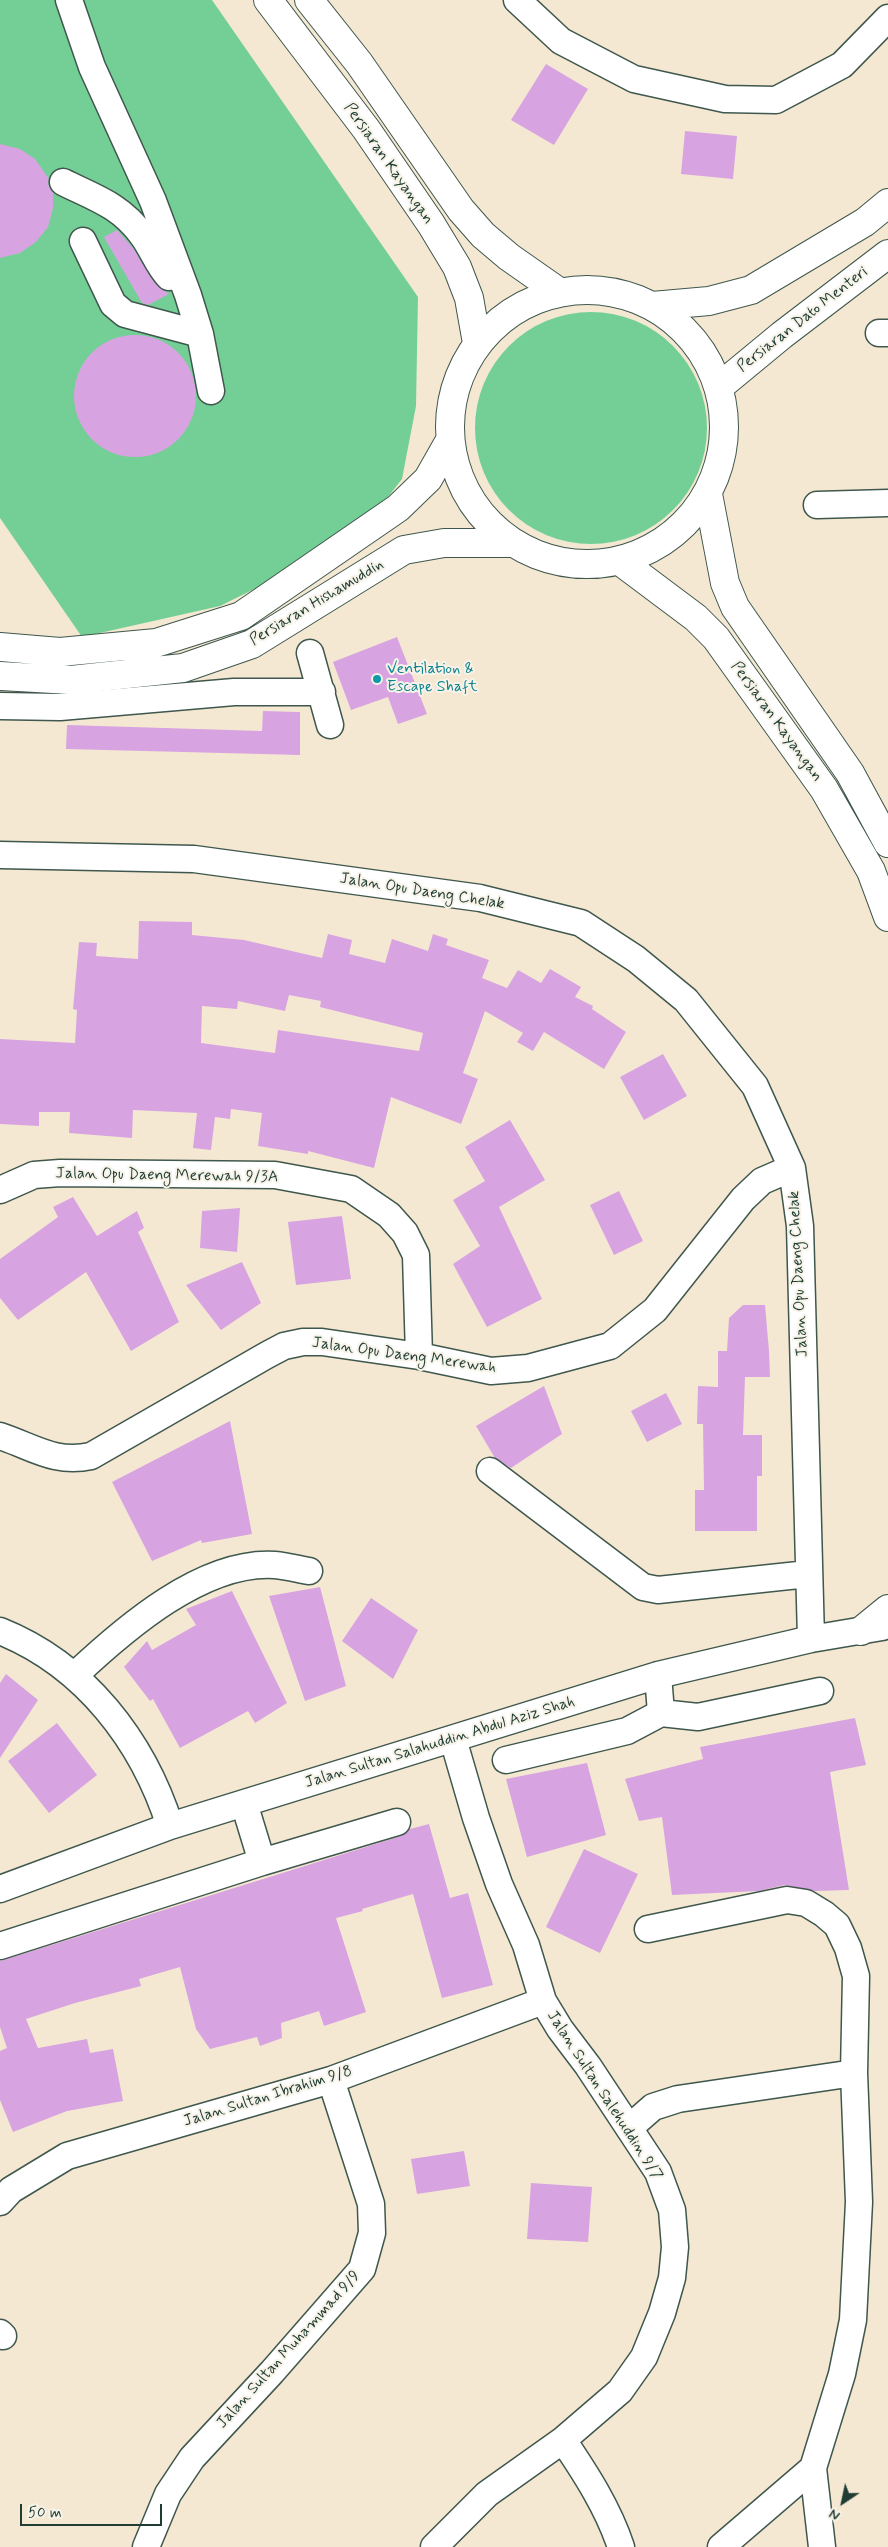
<!DOCTYPE html>
<style>
body{margin:0}
#map{position:relative;width:888px;height:2547px;overflow:hidden;background:#f5e8d3;font-family:Mynerve,sans-serif}
canvas{display:block}
.north{position:absolute;left:818px;top:2477px;width:50px;height:50px;-webkit-text-stroke:4px #f7f3e8;paint-order:stroke;rotate:214deg;font-size:14px;font-weight:700;line-height:20px;text-align:center;color:#1f3d34}
.north::after{content:'';display:block;margin:auto;width:18px;height:22px;background:#1f3d34;clip-path:polygon(50% 0,100% 100%,50% 72%,0 100%)}
.scale{position:absolute;left:20px;top:2504px;width:142px;height:22px;box-sizing:border-box;border:2px solid #1f3d34;border-top:0;padding-left:6px;font-size:15px;line-height:18px;white-space:nowrap;color:#1f3d34;-webkit-text-stroke:4px #f7f3e8;paint-order:stroke}
</style>
<div id="map">
<canvas width="888" height="2547"></canvas>
<div class="north">N</div>
<div class="scale">50 m</div>
</div>
<script>
const ctx = document.querySelector('canvas').getContext('2d');
ctx.lineJoin = 'round';
function paint(path, color) {
  ctx.fillStyle = color;
  ctx.fill(path, 'evenodd');
}
function trace(path, color, width, dash) {
  ctx.strokeStyle = color;
  ctx.lineWidth = width;
  ctx.lineCap = dash ? 'butt' : 'round';
  ctx.setLineDash(dash || []);
  ctx.stroke(path);
}
function label(font, color, halo, rows, align = 'center') {
  ctx.font = font + ' Mynerve,sans-serif';
  ctx.lineWidth = 4;
  ctx.setLineDash([]);
  ctx.textBaseline = 'middle';
  ctx.strokeStyle = halo;
  ctx.fillStyle = color;
  for (const [text, x, y, turn = 0] of rows) {
    ctx.save();
    ctx.translate(x, y);
    ctx.rotate((+turn || 0) * Math.PI / 180);
    ctx.textAlign = isNaN(turn) ? turn : align;
    if (halo) ctx.strokeText(text, 0, 0);
    ctx.fillText(text, 0, 0);
    ctx.restore();
  }
}
paint(new Path2D(`
 M0 0H212L418 297 416 406 402 479 381 506 303 565 220 606 82 637 0 518Z
 M475 428a116 116 0 1 1 232 0a116 116 0 1 1-232 0Z`), '#74cf96');
paint(new Path2D(`
 M546 64 588 89 554 145 511 120Z
 M685 131 737 136 733 179 681 174Z
 M0 144 20 149 35 159 49 179 48 184 53 193V208L48 227 36 242 20 253 0 258Z
 M117 230 133 248 154 282 169 294 148 305 142 303 104 237Z
 M74 396a61 61 0 1 1 122 0a61 61 0 1 1-122 0Z
 M397 637 427 714 398 724 388 697 351 710 333 662Z
 M263 711 300 712V755L66 749 67 725 262 731Z
 M139 921 192 922V935L244 940 322 958 328 934 352 940 349 954 385 963 392 939 428 951 433 934 448 939 446 945 489 960 482 978 507 988 518 970 541 983 550 969 581 987 575 997 593 1006 592 1009 626 1032 604 1069 544 1032 533 1051 517 1042 523 1033 485 1011 463 1073 478 1079 461 1124 391 1097 374 1168 308 1151V1154L258 1146 262 1113 231 1109 230 1119 215 1117 211 1150 193 1148 197 1113 133 1110 132 1138 69 1133 70 1112H39V1126L0 1124V1039L75 1043 77 1010 73 1009 79 942 97 943 96 956 138 959ZM289 995 321 1001 320 1007 423 1033 419 1051 278 1030 275 1053 201 1043 202 1006 237 1009 238 1001 285 1011Z
 M663 1054 687 1096 644 1120 620 1077Z
 M510 1120 545 1180 499 1207 542 1299 487 1327 453 1264 480 1246 453 1200 485 1181 465 1147Z
 M619 1191 643 1241 614 1255 590 1205Z
 M73 1197 97 1236 137 1211 144 1228 138 1232 179 1322 131 1351 86 1272 18 1320 0 1298V1259L58 1217 53 1207Z
 M240 1208 237 1252 200 1248 202 1211Z
 M342 1216 351 1279 296 1285 288 1222Z
 M242 1262 261 1303 221 1330 186 1285Z
 M743 1305H765L769 1351 770 1377H745L743 1435H762V1476H757V1531H695V1490H704L703 1424H697L698 1386 718 1387V1351H727L729 1318Z
 M544 1386 562 1434 511 1468 495 1458 476 1426Z
 M666 1393 682 1424 647 1442 631 1411Z
 M230 1421 252 1534 202 1543 201 1540 152 1561 112 1482Z
 M320 1587 346 1686 305 1701 269 1596Z
 M232 1591 287 1703 255 1723 248 1711 180 1748 153 1699 150 1701 124 1667 147 1641 152 1650 196 1625 186 1609Z
 M371 1598 418 1630 393 1679 342 1641Z
 M6 1674 38 1700 0 1758V1683Z
 M855 1718 866 1765 830 1772 849 1890 815 1891 784 1885 759 1891 672 1895 662 1817 639 1821 625 1779 703 1759 700 1747Z
 M57 1723 97 1775 49 1813 8 1761Z
 M587 1763 606 1835 527 1857 506 1779Z
 M429 1824 450 1898 468 1893 493 1985 442 1998 413 1894 362 1909 363 1911 336 1918 366 2012 324 2026 319 2011 281 2023 282 2038 260 2046 257 2037 210 2049 196 2029 180 1967 139 1979 141 1986 75 2003 26 2019 38 2048 87 2039 90 2053 113 2049 123 2101 67 2111 13 2132 0 2100V2051L7 2048 0 2027V1961L401 1836 410 1829Z
 M584 1849 638 1874 600 1953 546 1927Z
 M464 2151 470 2186 417 2194 411 2159Z
 M531 2183 592 2187 588 2242 527 2239Z`), '#d7a4e1');
const minor = new Path2D(`
 M69 0 92 67 153 201 188 295 200 334 211 391
 M517 0 561 41 634 79 725 99 776 100 842 65 888 18
 M63 182C95 198 120 205 142 235 152 248 158 266 169 277
 M83 241 113 304 125 314 200 334
 M879 333H888
 M817 505 888 503
 M310 653 330 725
 M0 706 60 707 234 692H322
 M0 855 194 859 480 898 581 923 636 959 686 1000 755 1086 792 1168 800 1226 811 1639
 M0 1190 34 1175 60 1173 275 1175 351 1189 389 1215 405 1233 416 1255 419 1356
 M0 1436C33 1447 55 1464 91 1456L267 1355 284 1346 303 1342H322L419 1356 491 1371 528 1368 610 1346 655 1310 743 1199 762 1181 792 1168
 M490 1471 643 1587 658 1590 808 1574
 M0 1631C85 1665 143 1741 170 1826
 M75 1675C124 1629 203 1560 275 1565 286 1566 298 1569 309 1571
 M658 1675 661 1713 698 1717 820 1691
 M506 1760 627 1731 661 1713
 M244 1803 262 1862
 M0 1889 170 1826 658 1675 811 1639 882 1627
 M648 1929 787 1900 806 1903 824 1914 837 1925 848 1948 856 1976 854 2073 859 2202 853 2320 842 2374 813 2468 721 2547
 M0 1946 262 1862 397 1822
 M629 2128 653 2107 678 2099 854 2073
 M0 2202 11 2190 67 2156 331 2080 543 2001
 M0 2333 3 2336
 M563 2440C586 2474 608 2508 621 2547
 M813 2468 822 2547
 M146 2547 168 2494 192 2458 272 2372 362 2269 372 2233 371 2204 331 2080
 M434 2547 487 2494 563 2440 620 2391 644 2357 662 2313 672 2278 675 2247 672 2210 658 2172 588 2066 560 2029 543 2001 526 1945 499 1884 476 1818 453 1739`);
const major = new Path2D(`
 M268 0 366 129 431 224 457 267 469 298 477 343
 M309 0 359 63 461 210 483 235 509 257 559 292
 M450 427a137 137 0 1 1 274 0a137 137 0 1 1-274 0Z
 M652 306 709 301 751 290 865 222 888 203
 M719 387 782 335 888 254
 M708 494 725 583 735 607 850 773 888 843
 M620 561 696 618 716 638 824 789 871 871 888 917
 M0 647 60 652 156 643 241 616 398 508 428 479 449 442
 M0 676 71 680 183 668 252 644 404 550 444 543H514
 M861 1631 888 1609`);
trace(minor, '#3f574c', 29);
trace(major, '#3f574c', 30);
trace(minor, '#fff', 26);
trace(major, '#fff', 28);
for (const [x, y, r, color] of [
 [377,679,5,"#0f9aa8"]
]) {
  const dot = new Path2D();
  dot.arc(x, y, r, 0, 2 * Math.PI);
  ctx.fillStyle = color;
  ctx.fill(dot);
  trace(dot, '#f7f3e8', 2);
}
label('16px', '#1f3d34', '#f7f3e8', [
 ["Persiaran Kayangan",388,164,55],
 ["Persiaran Dato Menteri",803,320,-38],
 ["Persiaran Hishamuddin",317,603,-31],
 ["Persiaran Kayangan",776,722,54],
 ["Jalan Opu Daeng Chelak",422,892,9],
 ["Jalan Opu Daeng Merewah 9/3A",167,1176,1],
 ["Jalan Opu Daeng Chelak",799,1274,-93],
 ["Jalan Opu Daeng Merewah",404,1356,8],
 ["Jalan Sultan Salahuddin Abdul Aziz Shah",440,1743,-17],
 ["Jalan Sultan Salehuddin 9/7",604,2096,57],
 ["Jalan Sultan Ibrahim 9/8",268,2097,-17],
 ["Jalan Sultan Muhammad 9/9",289,2350,-48]
]);
label('16px', '#0d838f', '#f7f3e8', [
 ["Ventilation &",387,670],
 ["Escape Shaft",387,688]
], 'left');
</script>
